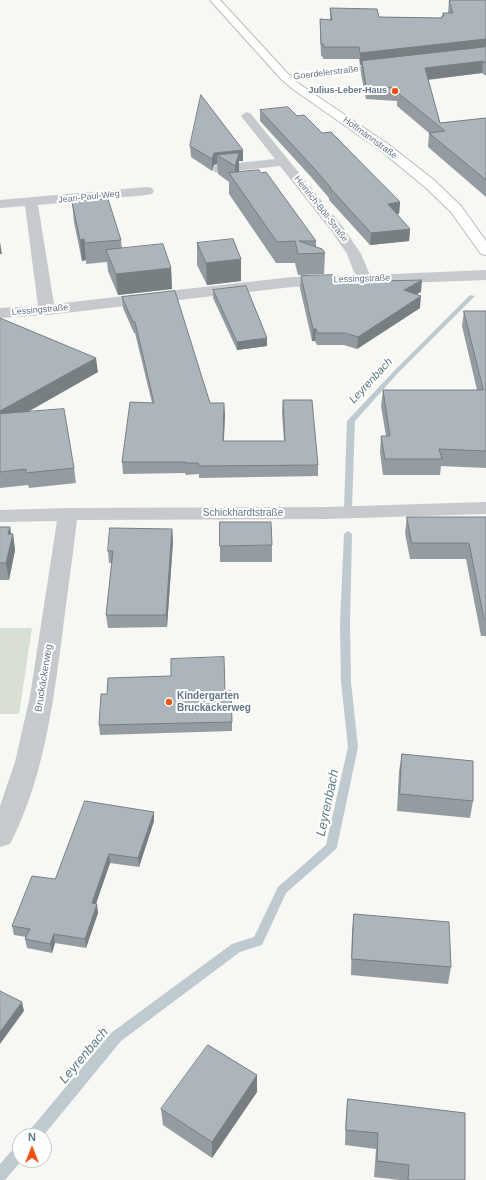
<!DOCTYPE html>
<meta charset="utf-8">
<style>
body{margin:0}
#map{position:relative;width:486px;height:1180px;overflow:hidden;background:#f7f7f3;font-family:Helvetica,sans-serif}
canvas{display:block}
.north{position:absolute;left:12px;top:1128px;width:40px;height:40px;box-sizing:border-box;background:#fff;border:1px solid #c1c8cf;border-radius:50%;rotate:0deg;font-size:11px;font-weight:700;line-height:16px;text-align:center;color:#637687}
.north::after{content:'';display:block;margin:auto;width:14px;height:18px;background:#f35218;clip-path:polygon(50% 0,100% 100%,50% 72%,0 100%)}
</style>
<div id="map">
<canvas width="486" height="1180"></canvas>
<div class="north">N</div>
</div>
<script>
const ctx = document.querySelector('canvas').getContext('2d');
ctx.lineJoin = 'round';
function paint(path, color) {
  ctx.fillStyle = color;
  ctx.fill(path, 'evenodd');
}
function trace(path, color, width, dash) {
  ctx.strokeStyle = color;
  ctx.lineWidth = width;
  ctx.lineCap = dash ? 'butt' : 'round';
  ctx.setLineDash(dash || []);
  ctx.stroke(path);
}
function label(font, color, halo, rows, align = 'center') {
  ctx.font = font + ' Helvetica,sans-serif';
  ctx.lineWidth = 4;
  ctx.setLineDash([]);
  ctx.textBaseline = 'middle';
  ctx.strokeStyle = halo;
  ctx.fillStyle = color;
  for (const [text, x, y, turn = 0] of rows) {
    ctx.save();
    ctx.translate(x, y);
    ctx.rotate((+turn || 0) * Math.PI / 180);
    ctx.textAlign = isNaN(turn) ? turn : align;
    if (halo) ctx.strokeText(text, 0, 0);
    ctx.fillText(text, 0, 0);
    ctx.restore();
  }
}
paint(new Path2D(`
 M0 628H32L19 714H0Z`), '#d8dfd4');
paint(new Path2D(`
 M470 295 475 296 398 373 355 421 352 508 348 510H345L344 508 347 421 394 371Z
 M348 531 352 534 350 624 351 682 358 747 337 847 335 850 286 893 262 945 240 952 121 1041 43 1136H27L29 1131 111 1033 232 944 254 937 278 887 326 845 348 747 341 682 340 624 344 534Z
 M20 1145V1160H22L5 1180H0V1164L15 1147Z`), '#bfcad0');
const secondary = new Path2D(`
 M210 0H220L290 76 302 86 388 144 435 181 461 206 486 241V255L481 254 451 212 425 187 380 150 294 90 282 80Z`);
trace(secondary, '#b8bdc2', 2);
paint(new Path2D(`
 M391 62 396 65 395 67 286 81 281 78 286 75Z
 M247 112 251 114 343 227 361 254 370 275 486 270V280L292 287 47 315 0 318V308L38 306 25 206 0 208V200L147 187 152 188 154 191 152 194 147 195 38 205 54 304 292 277 355 275 347 254 332 232 280 166 219 173 214 172 213 169 214 166 219 165 275 159 241 116 243 114Z
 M486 502V514L326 519 77 520C72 562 66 603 61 644 52 712 42 782 10 844L0 847V806L15 762 30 696 57 521 0 522V510L68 508 326 507Z`), '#c6cacd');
paint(secondary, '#fff');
paint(new Path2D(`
 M449 0H486V76L482 73 428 80 440 123 486 118V197L428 147 429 133 397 106V101L366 99 361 74V65H360L359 59H323V57L321 56 320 31V19L330 20V8L379 17 441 18 443 13H448L449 1Z
 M260 110 297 116 322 133 400 202 399 214H397L410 229 409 241 370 245 329 200V198L312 178 260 121Z
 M190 146 243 161H239V172L316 241V247L325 253 324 274 298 275 295 263H276L229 194V182L218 174 217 164 214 165 212 171 191 157Z
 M72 202 121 240 122 249 171 268 172 289 118 295 108 271 107 262 86 264V260L82 261 74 222Z
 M197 243 241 281 207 285 197 265Z
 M301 276 338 282 421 292 416 294 420 308 357 349 344 345H317L315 341H312L300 288Z
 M213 290 267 346 237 350 213 298Z
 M122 297 210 403 225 414 224 441H284L282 412 283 400 318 465V476L199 478V474L186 475 185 473 123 474 122 462 152 403 135 333H134L123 308Z
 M464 311H486V468L441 466 440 475H383L380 452 381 436H386L381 406 383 390H477L462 326Z
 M0 318 98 372 28 412 74 468 76 483 29 488 28 485 0 488Z
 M407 517H486V636H481L466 559H410L405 533Z
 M0 527H10L11 534H13L15 550 9 580H0Z
 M172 529 173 541 167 627 108 628 106 615 112 563H109L108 551Z
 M272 545V562H220V546Z
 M225 691 232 722V731L100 735 99 725Z
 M402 754 473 801 470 818 397 811 399 771Z
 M154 821 139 867 110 863 96 904 98 913 86 948 55 943 52 953 27 948 25 939 26 937 14 935 12 926 55 879Z
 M354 914 451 967 448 984 351 975 352 931Z
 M257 1075V1092L212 1158 163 1125 161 1109Z
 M348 1099 465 1180H399L374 1177 376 1149 345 1145 346 1115Z`), '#949ca1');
paint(new Path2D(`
 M486 39V51L362 61 361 65H360V53Z
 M483 61 482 73 423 80 425 68Z
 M243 150V161H239V172L235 182V166L217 155V164L214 165 212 171V159L214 153Z
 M400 202 399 214 387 215 388 204Z
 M410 229 409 241 370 245 371 233Z
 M84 239 86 260 82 261 80 240Z
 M0 242 2 254H0Z
 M241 259V281L207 285 206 263Z
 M171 268 172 289 118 295 116 274Z
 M422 280 421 292 403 302 404 290Z
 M421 296 420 308 357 349 358 337Z
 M313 329H316L315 341H312Z
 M267 338V346L237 350V342Z
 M96 358 98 372 0 427V411Z
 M224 403 225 414 223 453V441Z
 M10 527 12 538 13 534 15 550 9 580 6 563 8 534Z
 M172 529 173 541 167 627 166 615Z
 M154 812V821L139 867 138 858Z
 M109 854 110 863 93 912 92 903Z
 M97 904 98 913 86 948 85 939Z
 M54 934 55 943 52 953 50 944Z
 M22 1002 24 1011 0 1044V1032Z
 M257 1075V1092L212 1158V1142Z`), '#787f83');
const building = new Path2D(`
 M450 0H486V39L360 53 359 47H324L323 44H321L320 19 332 20 330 8 377 9 379 17 442 18V16H444L443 13H453L449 1H450Z
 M486 47V63L483 61 425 68 440 123 486 118V180L429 133 445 131 398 93 399 88 366 86 362 61Z
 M201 95 243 150 214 153 212 159 190 146Z
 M288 107 297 116 304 115 322 133 331 132 400 202 388 204 410 229 371 233 330 188H331L312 166 260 110Z
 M239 153 235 166 217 155Z
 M259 170 261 173 266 172 316 241H299L322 249 325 253 298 254 295 241 277 242 229 173Z
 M108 199 121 240 85 243 84 239 80 240 72 202Z
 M233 239 241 259 206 263 197 243Z
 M163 244 171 268 116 274 106 250Z
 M333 275 338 282 422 280 404 290 421 296 358 337 345 333H318L316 329H313L301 276Z
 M246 286 267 338 237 342 213 290Z
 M175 291 210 403H224L223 441H285L283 400H312L318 465 199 466 198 463H185V462H122L130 402 154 403 135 322H133L122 297Z
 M464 311H486V451L439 449 442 459H385L381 436H390L383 390H483Z
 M0 318 96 358 0 411Z
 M64 409 74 468 26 473V469L0 472V414Z
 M407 517H486V619H484L469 543H412Z
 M220 522H271L272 545 220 546Z
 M0 527H10L8 534H13L6 563H0Z
 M110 528 172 529 166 615H106L113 551H108Z
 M224 657 225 691H231L232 722 99 725 101 694H107L108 678 171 676V659Z
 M402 754 473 761V801L400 794Z
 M85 801 154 812 138 858 109 854 92 903 97 904 85 939 54 934 50 944 25 939 30 929 12 926 32 876 55 879Z
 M354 914 449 922 451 967 352 959Z
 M0 991 22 1002 0 1032Z
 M208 1045 257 1075 212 1142 161 1109Z
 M348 1099 465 1113V1180H408L409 1165 377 1161 378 1133 346 1130Z`);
paint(building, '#acb5bb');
trace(building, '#787f83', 1);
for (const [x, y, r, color] of [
 [395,91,4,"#f35218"],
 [169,702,4,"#f35218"]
]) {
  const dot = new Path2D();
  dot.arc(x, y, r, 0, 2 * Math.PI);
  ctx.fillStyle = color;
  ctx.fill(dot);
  trace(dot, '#fff', 1.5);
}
label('9px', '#637687', '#fff', [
 ["Goerdelerstraße",326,73,-7],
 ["Hoffmannstraße",370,138,36],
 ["Jean-Paul-Weg",89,197,-6],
 ["Heinrich-Böll-Straße",321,209,52],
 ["Lessingstraße",362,279,-2],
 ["Lessingstraße",40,310,-5]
]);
label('bold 9px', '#637687', '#fff', [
 ["Julius-Leber-Haus",387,91]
], 'right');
label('10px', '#637687', '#fff', [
 ["Schickhardtstraße",243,513],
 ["Bruckäckerweg",44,678,-81]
]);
label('bold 10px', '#637687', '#fff', [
 ["Kindergarten",177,696],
 ["Bruckäckerweg",177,708]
], 'left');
label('italic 11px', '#5f7883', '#fff', [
 ["Leyrenbach",371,381,-47]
]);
label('italic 13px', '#5f7883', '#fff', [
 ["Leyrenbach",328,803,-78],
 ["Leyrenbach",84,1056,-50]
]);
</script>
